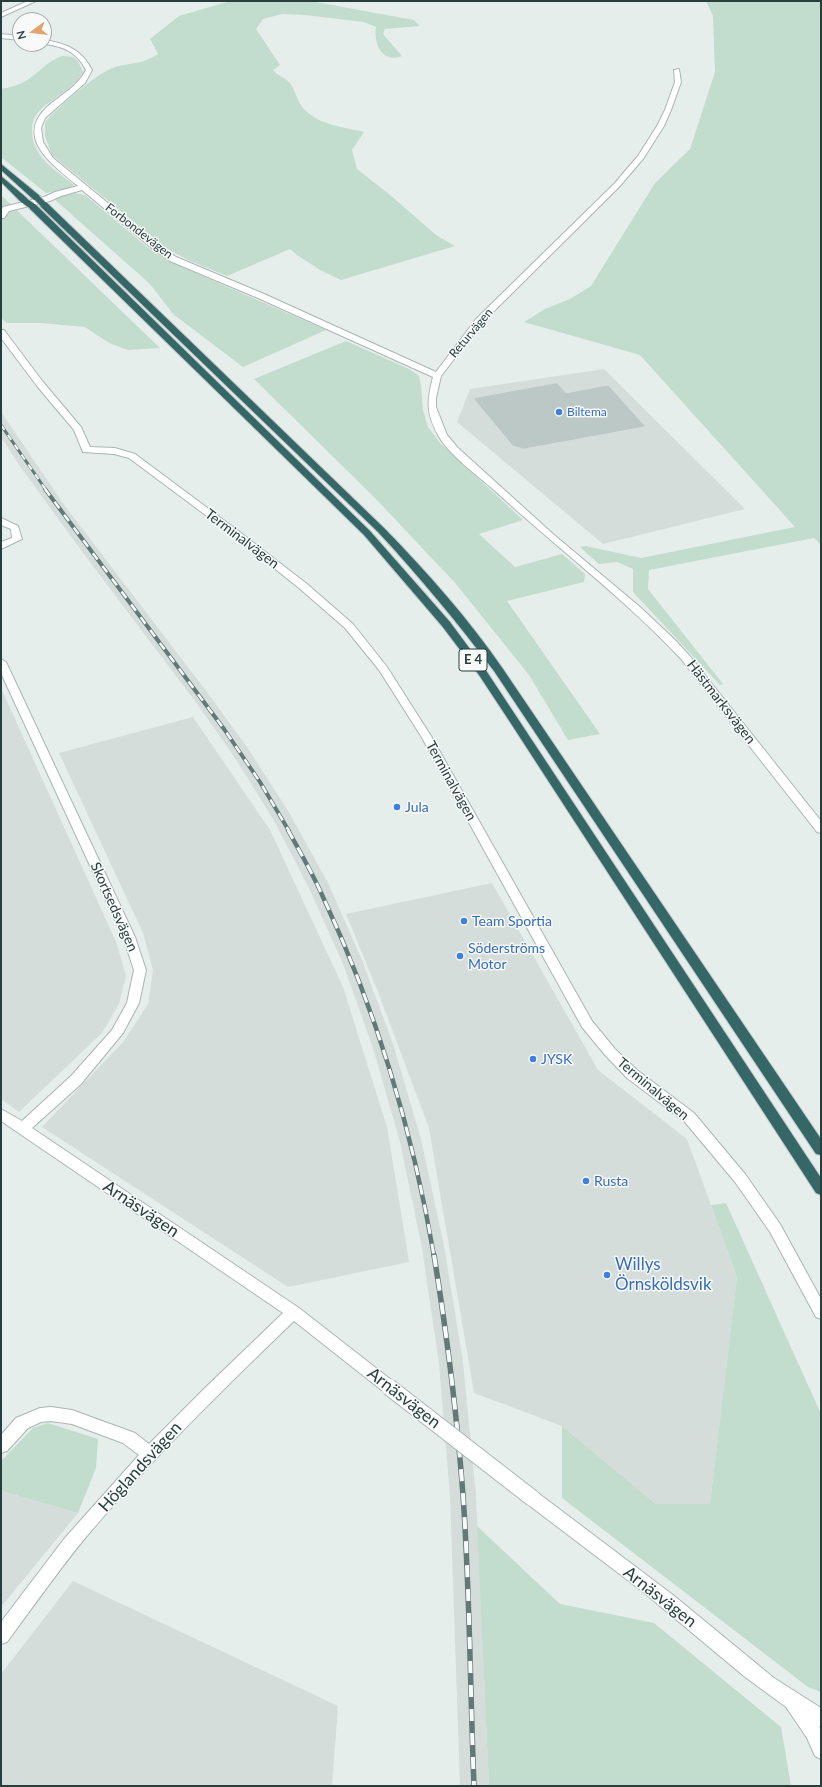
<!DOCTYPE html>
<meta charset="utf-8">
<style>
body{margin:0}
#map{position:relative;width:822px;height:1787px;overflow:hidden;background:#e6eeec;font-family:Lato,sans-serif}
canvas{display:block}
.frame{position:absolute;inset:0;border:2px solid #273e3c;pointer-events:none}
.north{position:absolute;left:12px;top:12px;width:40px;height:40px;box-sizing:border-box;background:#f7faf9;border:1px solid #a4afad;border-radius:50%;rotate:255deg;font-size:11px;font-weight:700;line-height:16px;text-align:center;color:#273e3c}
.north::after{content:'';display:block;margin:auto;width:14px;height:18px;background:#e3a36f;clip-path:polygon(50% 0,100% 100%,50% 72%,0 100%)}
</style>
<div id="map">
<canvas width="822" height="1787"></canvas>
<div class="frame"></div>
<div class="north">N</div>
</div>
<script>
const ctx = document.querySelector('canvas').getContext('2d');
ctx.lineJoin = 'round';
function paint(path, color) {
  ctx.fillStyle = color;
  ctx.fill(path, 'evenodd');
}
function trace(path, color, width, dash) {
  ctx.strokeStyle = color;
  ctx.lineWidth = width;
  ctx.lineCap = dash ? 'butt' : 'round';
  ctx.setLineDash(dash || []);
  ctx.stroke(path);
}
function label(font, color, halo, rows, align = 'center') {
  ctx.font = font + ' Lato,sans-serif';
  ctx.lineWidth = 3;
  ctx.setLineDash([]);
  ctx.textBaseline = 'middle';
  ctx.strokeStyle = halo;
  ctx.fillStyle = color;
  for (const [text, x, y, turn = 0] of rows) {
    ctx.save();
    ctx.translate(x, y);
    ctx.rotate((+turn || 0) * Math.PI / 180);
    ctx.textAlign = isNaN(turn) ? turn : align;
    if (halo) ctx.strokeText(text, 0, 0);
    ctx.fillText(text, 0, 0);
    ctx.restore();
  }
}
paint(new Path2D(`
 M604 369 745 509 603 544 457 422 470 389Z
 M1 412 65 506 210 696 249 750 290 814 328 883 362 960 393 1044 421 1139 444 1246 463 1362 476 1495 489 1786H460L450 1496 439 1364 422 1248 400 1142 373 1048 343 964 309 888 273 819 233 755 195 701 83 553 22 469 1 437Z
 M1 688 117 944 126 976 119 1004 102 1033 19 1112 1 1099Z
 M193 717 270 830 343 987 387 1127 409 1262 288 1287 42 1127 124 1041 148 1004 153 970 143 933 59 753Z
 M492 883 598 1070 687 1139 737 1277 710 1504H656L562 1426 474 1393 429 1128 378 992 346 914Z
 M1 1491 78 1513 1 1607Z
 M73 1581 338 1706 332 1786H1V1674Z`), '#d5dddb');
paint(new Path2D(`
 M230 1H310L414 20 420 26 385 29 383 34 402 56C400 57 395 58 393 58 378 56 374 39 376 27L364 22 305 15 282 14 263 19 256 29 280 65 273 70C277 76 285 77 290 83 295 90 297 100 302 107 317 125 343 127 364 132L352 150 357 169 389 194 436 235 455 246 341 280 320 270 297 255 290 249 227 276 188 260 166 248 52 155 45 136V122C59 107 96 73 115 67 132 62 142 65 158 54L150 39 179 16Z
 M706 1H821V545L814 538 649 570 648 589 723 684 720 685 633 592V569L617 562 599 564 580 547 586 546 641 558 795 527 640 355 524 322 545 309 570 299 591 286 655 183 690 149 715 72 713 16Z
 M63 56 73 57 78 61 83 72C73 89 54 97 40 110 35 115 32 122 32 129 31 156 55 170 74 185L71 188 46 193 1 157V89C6 88 12 87 17 85 35 79 45 61 63 56Z
 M74 193 85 195 146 246 168 261 326 330 243 367 173 314 150 284 53 198Z
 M1 195 160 348 128 350 109 343 85 327 41 323H7L1 318Z
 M346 341 409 369 419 376 421 386 423 410 428 427 440 443 523 520 479 534 515 567 562 554 585 574 584 582 507 601 600 734 568 740 529 675 456 584 377 500 254 379Z
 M726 1203 821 1414V1692L808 1687 562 1498V1426L656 1504H710L737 1277 711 1205Z
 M48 1423 98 1439 96 1468 78 1513 1 1491V1461L33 1428Z
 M477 1526 560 1604 654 1623 781 1727 791 1786H489Z`), '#c2dcce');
const building = new Path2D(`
 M557 384 566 394 608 386 644 426 524 448 513 445 475 399Z`);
paint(building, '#bcc8c5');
trace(building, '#b9c7c4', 1);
const minor = new Path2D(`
 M28 1H36L1 17V13Z
 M1 34 20 36V40L1 38Z
 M44 40C66 43 82 50 92 70L85 83 45 118 41 128 43 142 53 158 159 245 176 257 264 294 436 372 476 319 614 184 638 156 657 126 665 110 675 82 674 70 679 69 681 82 671 110 664 126 643 159 619 187 482 323 441 376 436 398V407L447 435 458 448 553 534 640 607 673 638 689 655 821 821V833L817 832 681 659C624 598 556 547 494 490 478 476 448 454 438 435 426 413 427 401 433 377L258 298 170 261 153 249 82 190 61 196 50 201 9 211 4 218H1V211L3 207 44 197 55 192 78 186C54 166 13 138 48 106 62 94 77 87 86 70 77 52 63 46 44 44Z
 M1 330H4L43 382 81 427 90 447 115 448 135 454 241 533 307 584 353 624 387 667 431 736 592 1021 615 1049 637 1070 694 1113 745 1174 780 1224 821 1299V1319L816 1317 770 1232 735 1182 684 1121 627 1078 605 1055 582 1027 421 736 379 670 345 628 299 588 235 537 129 458 114 454 83 452 74 430 37 386 1 338Z
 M1 518 18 526 22 539 1 549V542L12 538 11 529 1 525Z
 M1 659 6 662 135 937 146 970 139 1003 123 1033 81 1084 32 1128 299 1308 394 1382 397 1387 394 1392 389 1394 384 1392 294 1321C222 1390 150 1461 86 1537 58 1571 33 1607 7 1642L1 1644V1622L64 1539 139 1455 123 1443 72 1424 51 1421 41 1422 28 1428 7 1451 1 1453V1435L16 1418 40 1408 51 1407 72 1410 135 1433 149 1444 206 1387 283 1313 1 1121V1109L22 1121 71 1076 112 1030 127 1003 134 970 123 937 1 673Z
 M532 1491 538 1493 673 1595 774 1678 821 1708V1727L819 1726 821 1730V1759L815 1756 807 1738 786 1707 745 1677 642 1591 526 1503 524 1498 526 1493Z`);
const highway = new Path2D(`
 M1 164 40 196V200H34L1 170Z
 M1 176 28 199V203H22L1 182Z
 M40 202H46L384 528C427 572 468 618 503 669L821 1139V1155L816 1154 494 671C457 622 419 576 378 532L40 206Z
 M29 204H35L370 531 450 622 487 672 520 722 821 1178V1195L816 1193 510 722 479 675 442 626 364 535 29 208Z`);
trace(minor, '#a9b6b4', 2);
trace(highway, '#c3c9c8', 2);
paint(minor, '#fff');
paint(highway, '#366767');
const railFar3 = new Path2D(`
 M1 425 46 490`);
const railFar2 = new Path2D(`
 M45 489 224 729 260 782 289 831`);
const railFar1 = new Path2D(`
 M288 830C300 852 313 874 323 897 376 1010 413 1133 434 1256`);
const rail = new Path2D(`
 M434 1255C447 1335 457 1415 463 1495 470 1592 470 1689 474 1786`);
trace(railFar3, '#627977', 3);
trace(railFar2, '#627977', 4);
trace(railFar1, '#627977', 4.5);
trace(rail, '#627977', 5.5);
trace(railFar3, '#f7faf9', 2, [6]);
trace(railFar2, '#f7faf9', 2.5, [8]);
trace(railFar1, '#f7faf9', 3, [10]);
trace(rail, '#f7faf9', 4, [12]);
const minorBridge = new Path2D(`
 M389 1387 532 1498`);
const highwayBridge = new Path2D(`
 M37 198 43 204
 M25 201 32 206`);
trace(minorBridge, '#a9b6b4', 18, []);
trace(highwayBridge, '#c3c9c8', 8, []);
trace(minorBridge, '#fff', 16);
trace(highwayBridge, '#366767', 6);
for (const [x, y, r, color] of [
 [559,412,4,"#3f7fe0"],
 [397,807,4,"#3f7fe0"],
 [464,921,4,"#3f7fe0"],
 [460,956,4,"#3f7fe0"],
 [533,1059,4,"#3f7fe0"],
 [586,1181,4,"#3f7fe0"],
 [607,1275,4,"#3f7fe0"]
]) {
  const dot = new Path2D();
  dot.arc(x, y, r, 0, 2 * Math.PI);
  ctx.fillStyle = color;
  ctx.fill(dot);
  trace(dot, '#f7faf9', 1.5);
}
label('12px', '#273e3c', '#f7faf9', [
 ["Forbondevägen",139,231,38],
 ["Returvägen",471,333,-50]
]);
label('12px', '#366cbe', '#f7faf9', [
 ["Biltema",567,412]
], 'left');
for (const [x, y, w] of [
 [473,660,28]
]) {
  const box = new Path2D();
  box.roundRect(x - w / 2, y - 11, w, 22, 3);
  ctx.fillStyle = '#f7faf9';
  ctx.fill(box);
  trace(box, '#273e3c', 1);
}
label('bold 13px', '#273e3c', null, [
 ["E 4",473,660]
]);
label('14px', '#273e3c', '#f7faf9', [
 ["Terminalvägen",242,539,37],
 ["Hästmarksvägen",721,702,52],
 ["Terminalvägen",451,781,61],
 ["Skortsedsvägen",114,907,66],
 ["Terminalvägen",653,1089,40]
]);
label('14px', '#366cbe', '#f7faf9', [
 ["Jula",405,807],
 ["Team Sportia",472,921],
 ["Söderströms",468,948],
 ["Motor",468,964],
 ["JYSK",541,1059],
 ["Rusta",594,1181]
], 'left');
label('17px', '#273e3c', '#f7faf9', [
 ["Arnäsvägen",141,1209,34],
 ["Arnäsvägen",404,1398,38],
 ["Höglandsvägen",140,1467,-48],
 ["Arnäsvägen",660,1597,38]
]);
label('17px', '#366cbe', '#f7faf9', [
 ["Willys",615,1265],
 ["Örnsköldsvik",615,1285]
], 'left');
</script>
